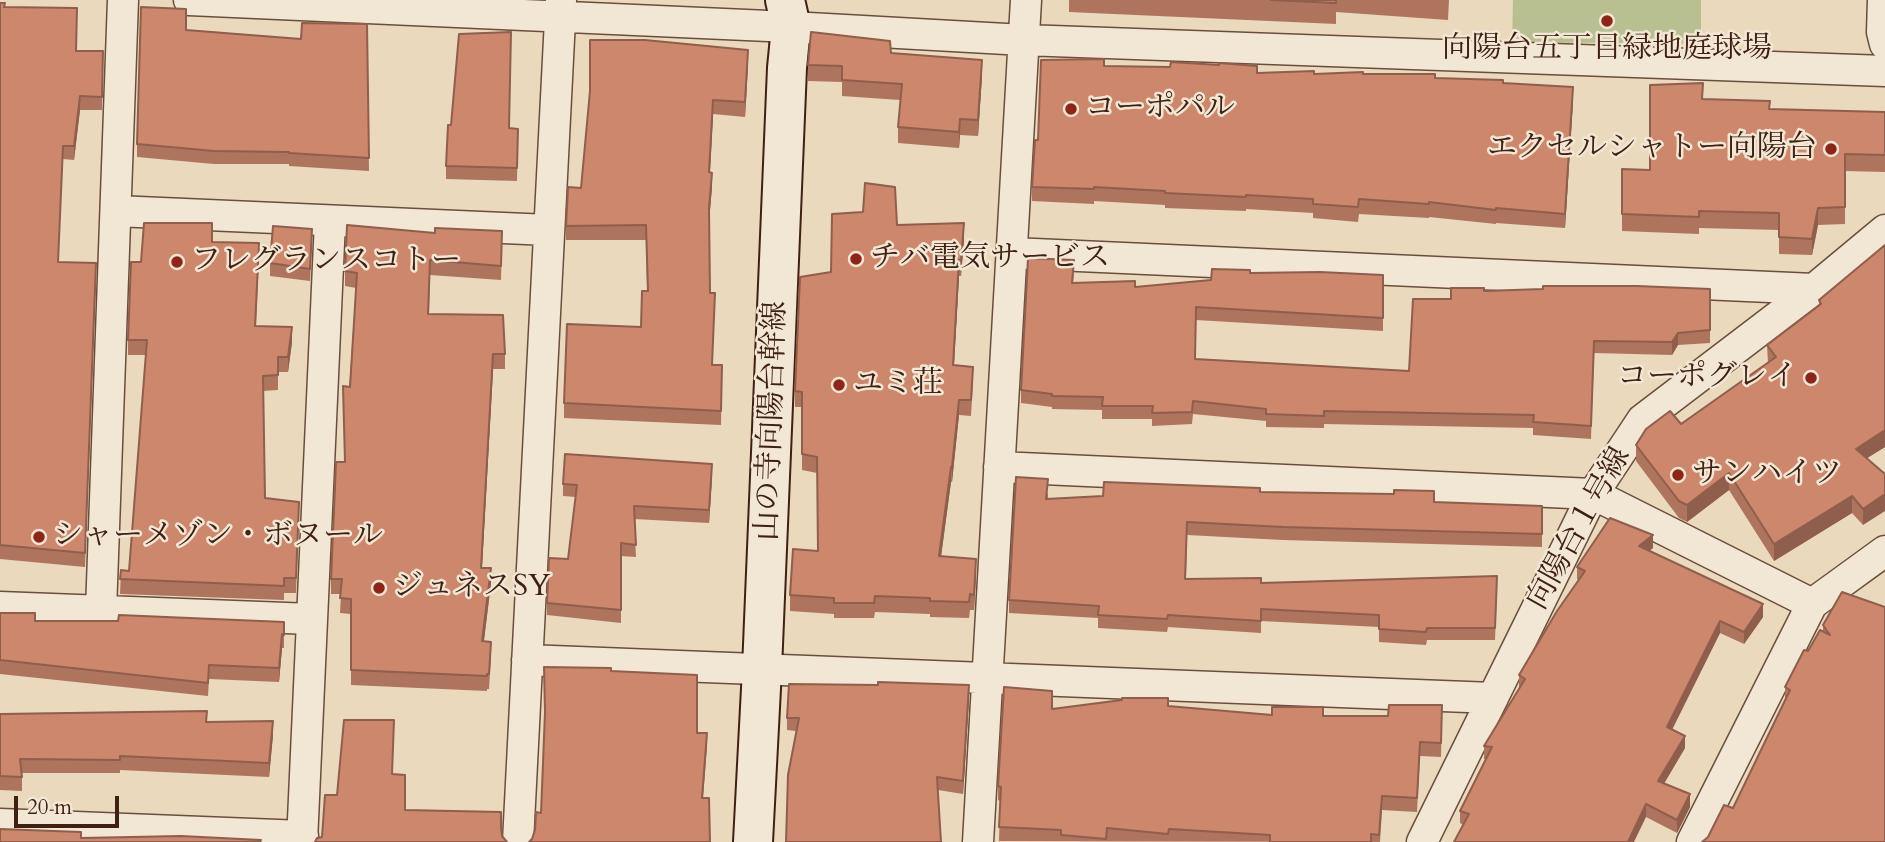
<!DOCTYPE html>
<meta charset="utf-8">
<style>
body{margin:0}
#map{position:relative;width:1885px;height:842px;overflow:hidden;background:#ebd9bd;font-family:Cardo,serif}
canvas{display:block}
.scale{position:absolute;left:14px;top:796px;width:105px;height:32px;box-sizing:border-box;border:4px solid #3f2012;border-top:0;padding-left:9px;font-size:21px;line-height:24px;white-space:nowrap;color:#3f2012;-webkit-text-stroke:5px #f2e6d4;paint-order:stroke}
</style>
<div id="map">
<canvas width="1885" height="842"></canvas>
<div class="scale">20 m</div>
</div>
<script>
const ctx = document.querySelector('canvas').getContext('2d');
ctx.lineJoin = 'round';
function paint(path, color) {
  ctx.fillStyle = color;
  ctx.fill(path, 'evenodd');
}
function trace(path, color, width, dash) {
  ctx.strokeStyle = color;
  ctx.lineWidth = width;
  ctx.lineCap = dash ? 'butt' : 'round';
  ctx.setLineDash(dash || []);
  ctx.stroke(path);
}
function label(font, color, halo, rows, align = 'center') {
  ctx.font = font + ' Cardo,"Noto Serif JP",serif';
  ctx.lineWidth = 5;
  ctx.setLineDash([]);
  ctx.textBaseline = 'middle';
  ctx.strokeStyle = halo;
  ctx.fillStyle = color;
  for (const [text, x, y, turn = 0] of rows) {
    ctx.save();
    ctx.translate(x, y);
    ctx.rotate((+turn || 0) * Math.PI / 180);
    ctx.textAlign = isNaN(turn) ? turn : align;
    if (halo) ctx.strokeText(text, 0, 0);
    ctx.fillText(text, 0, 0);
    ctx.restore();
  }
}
paint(new Path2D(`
 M1513 0H1701V44L1512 42Z`), '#b8bf90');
const street = new Path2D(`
 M189 0 791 27 1024 40 1885 71
 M1883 0 1882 32 1885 44
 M116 211 549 230
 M1012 253 1814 289
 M999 467 1593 494 1812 604
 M0 607 312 619
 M101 611 123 0
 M527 660 1493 698
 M0 824 303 836
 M302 842 330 221
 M518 842 561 0
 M978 842 1026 0
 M1422 842 1593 494 1642 420 1814 289 1885 230
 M1692 842 1812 604 1885 551`);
const secondary = new Path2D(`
 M753 842 762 669 787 68 791 27 785 0`);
trace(street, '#6a4e3d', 33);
trace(secondary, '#3f2012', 42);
trace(street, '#f2e6d4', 30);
trace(secondary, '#f2e6d4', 38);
paint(new Path2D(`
 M1069 0H1449L1448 20 1336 12V24L1069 12Z
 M0 3 4 7 77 51H103L102 110H80L74 160 63 159 58 262 96 276 85 567 0 559Z
 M367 24 369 171 289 166V164H214L137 157V144L301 39Z
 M891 53 982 76 978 136 960 135 959 148 898 143V127L900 100 842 96V82L808 81V65Z
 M748 64 745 117 713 114 710 173 712 187 709 221 710 293 713 365H722L721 425 564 418V403L641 327 647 291 646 240H566V226L581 188Z
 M1104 66 1257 73 1363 74 1503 83 1573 101 1565 228 1496 223V224L1429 217V218L1359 214 1358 222 1313 218V213L1246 209V211L1165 208V205L1094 201V204L1032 201V187Z
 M1703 99 1770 109 1885 112V172L1845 171V224L1818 225 1812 255 1779 254V230L1699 228V234L1622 231V169L1650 170Z
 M509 128 518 129 517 181 446 179V166Z
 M897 225 964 239 961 276H959L954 365 973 383 971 416 959 415 952 482H951L941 556 976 574 974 610H970L969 618 930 617V614L875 612 874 618H834V614L790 611V595L818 551 817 473 802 470V407H795V391L831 272Z
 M212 242 259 258 256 326 292 342 288 372H278V390L263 391 265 498 299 517 296 593H284V600L120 594 121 570 129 571 146 355H128V340L141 262Z
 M312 242 310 281 270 276V263Z
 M502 246 501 280 430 275 429 314 505 354V369H493L482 568 491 583 484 641 491 657 489 689H487V691L351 685V614L340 613 341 594H331V579L344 462 356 288 345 286V271Z
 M1074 273 1073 283 1135 287 1211 280 1250 273 1383 275V331L1196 320 1195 359 1409 371 1451 299 1484 291 1710 289V343L1678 345 1672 355 1594 353 1591 439 1533 435V428L1324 424V428L1266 427V421L1193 414 1192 424 1152 426V419H1102V410L1052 409V407L1021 403V390Z
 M1819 300 1885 447 1867 458 1863 525 1852 513 1774 561 1729 490 1687 522 1679 518 1636 461V445L1681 424 1768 363 1767 345 1819 305Z
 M712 477 709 523 634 519 636 557 621 556V623L547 615V603L568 559 576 497 563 496V484Z
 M1048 492V499L1260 492 1434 502 1542 534V547L1283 540 1187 535 1186 579 1261 583 1497 589 1495 640H1427L1426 645 1379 642V627L1261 621V633L1168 627 1167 632 1098 628V618L1009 613V600Z
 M1653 548 1649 551 1763 617 1744 644 1720 633 1672 729 1685 748 1664 783 1690 807 1677 833 1646 817 1463 825 1460 823V811L1486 759H1484V746L1519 688V675L1579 580 1577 579V567Z
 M1885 607V842L1708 837 1733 808 1785 700V687L1808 651 1823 632V625Z
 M0 613 35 621 284 622V648H282L279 682 209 679 208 696 0 674Z
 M969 698 963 794 938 790 796 731 787 730V718Z
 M1168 706 1272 715 1442 719 1441 757 1420 756 1417 812 1382 810 1380 842 999 841 1000 801 998 800V786L1052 709Z
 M0 714 207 722 273 735 269 777 120 770V773H22V791L0 790Z`), '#af745d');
paint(new Path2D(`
 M748 50V64L745 117V102Z
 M982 60V76L978 136V120Z
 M1573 87V101L1565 228V214Z
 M80 96V110L74 160V146Z
 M713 100V114L709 187V172Z
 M960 119V135L959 148V132Z
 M712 173V187L709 222V208Z
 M1818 208V225L1812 255V239Z
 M964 223V239L961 276V261Z
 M959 260V276L953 381V365Z
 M292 327V342L288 372V357Z
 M1678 333V345L1672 355V342Z
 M493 354V369L481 583V568Z
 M959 400V415L952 482V467Z
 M1885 430V447L1856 465V449Z
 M712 464V477L709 523V510Z
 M951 467V482L939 572V556Z
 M1729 473V490L1687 522V505Z
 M1885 494V511L1863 525V509Z
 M1852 496V513L1774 561V544Z
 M1653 535V548L1639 559V546Z
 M976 559V574L974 610V595Z
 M491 568V583L482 656V641Z
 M1763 604V617L1744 644V632Z
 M1720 621V633L1667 740V727Z
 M282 634V648L279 682V668Z
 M969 685V698L963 794V781Z
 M273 721V735L269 777V763Z
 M707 733V746L702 811V798Z
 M1685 736V748L1658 794V781Z
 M1690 794V807L1677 833V820Z
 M1646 804V817L1634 842H1628Z`), '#8f5e4c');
const building = new Path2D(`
 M1271 0H1336V3Z
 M0 3H5L4 7 77 8 76 51H103L102 97 80 96 74 146H63L58 262 96 263 85 553 0 545Z
 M141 7 186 9V30L301 39 302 23 367 24 369 158 289 153V152L214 151 137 144Z
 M511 32 509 128 518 129 517 168 446 166 448 125H451L459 34Z
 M811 32 890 41 891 53 982 60 978 120 960 119 959 132 898 127 902 84 842 80V66L808 65Z
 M590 40H645L748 50 745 102 713 100 709 172 712 173 709 208 710 293H715L712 365H722L721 411 564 403 567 324 641 327 642 291H648L646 225 566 226 568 187 581 188 590 91Z
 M1104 59V66L1170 67 1171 62 1219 65V63L1257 66V73L1314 71V74L1363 72V74H1435V78L1503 80V83L1573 87 1565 214 1496 208V210L1429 202V204L1359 199 1358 207 1313 204V199L1246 195V197L1165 193V191L1094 187V189L1032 187 1035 140H1038L1041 60Z
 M1703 83 1702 99 1770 101 1769 109 1885 112V155L1845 154V207L1818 208 1812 239 1779 237V213L1699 211V217L1622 214V169L1650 170V85Z
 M865 183 895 187 897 225 964 223 961 261 959 260 953 365 973 367 971 400H959L952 467H951L939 556 976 559 974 595 970 594 969 602 930 601V598L875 596 874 603H834V598L790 595 793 549 818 551 817 457 802 454V392L795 391 800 277 831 272 832 214 863 212Z
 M144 223H212V242L259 243 255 326 292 327 288 357H278V375L263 376 265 498 299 502 296 578H284V586L120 579 121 570 129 571 147 340H128L131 262H141Z
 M347 225 435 233V228L502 231 501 266 430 260 428 314 503 315 505 354H493L481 568H491L482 641 491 642 489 674H487V676L351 670V599L340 598 342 579H331L336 462H345L343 386 350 387 357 273 345 271Z
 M273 226 312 229 310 269 270 263Z
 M1885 245V430L1856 449 1885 474V494L1863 509 1852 496 1774 544 1729 473 1687 505 1679 501 1636 445 1646 429 1670 411 1681 424 1776 357 1767 345 1821 304 1819 300Z
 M1028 258 1074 260 1072 283 1135 281V287L1211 280 1212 269 1250 270V273L1320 272 1383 275V318L1196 307 1195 359 1409 371 1413 299H1451V288H1484V291L1543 289V286H1637L1710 289V330L1678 333 1672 342 1594 341 1591 426 1533 422 1534 415 1324 411V416L1266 414V409L1193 401 1192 412 1152 413 1153 406H1102L1103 397 1052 396V394L1021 390Z
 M565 454 712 464 709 510 634 506 636 545 621 543V610L547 603 549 558 568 559 577 485 563 484Z
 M1016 477 1048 479 1046 499 1103 496 1104 482 1260 488V492L1394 494V490L1434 491V502L1542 506V534L1283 527 1187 522 1185 579 1261 578V583L1497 576 1495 628H1427L1426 632 1379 629V615L1261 609V621L1168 615 1167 619 1098 615 1099 606 1009 600Z
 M1610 518 1653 535 1639 546 1763 604 1744 632 1720 621 1667 727 1685 736 1658 781 1690 794 1677 820 1646 804 1628 842H1454L1469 814 1460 811 1492 747 1484 746 1525 679 1519 675 1557 611 1585 571 1577 567Z
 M1842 592 1885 607V842H1702L1708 837 1724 805 1733 808 1790 690 1785 687 1804 650 1808 651 1820 630 1830 635 1823 625Z
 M0 613H35V621H118L119 615 284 622V635L282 634 279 668 209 665 208 683 0 660Z
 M544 667 611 668V671L697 675V733H707L702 798H709L710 842H529L532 839 535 830 536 812 541 813 545 712Z
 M878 682 969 685 963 781 937 777 941 842H786L788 775 799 718H787L789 684 878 685Z
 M1004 687 1052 691V709L1122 700V698H1168V706L1272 715V707H1323V716H1388L1389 705H1442L1441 743 1420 742 1417 798 1382 796 1379 835 1371 834V842H1270V835L1169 829 1168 834 1107 828 1106 839 1061 835V830L999 827 1001 787 998 786Z
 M207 711 206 722 273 721 269 763 120 756V760L20 759 22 777 0 776V714Z
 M344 720H394L392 774 405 775V810L501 812V828L502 836 507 842H315L317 838 322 837 325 795H337Z
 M0 829 81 832V838L181 836 261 840 260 842H0Z`);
paint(building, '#cc876c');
trace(building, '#8f5e4c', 2);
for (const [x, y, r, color] of [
 [1607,21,7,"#8f2418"],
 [1071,109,7,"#8f2418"],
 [1831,149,7,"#8f2418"],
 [856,259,7,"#8f2418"],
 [177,262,7,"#8f2418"],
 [1811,378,7,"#8f2418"],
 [839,385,7,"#8f2418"],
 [1678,475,7,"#8f2418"],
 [39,537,7,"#8f2418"],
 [379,588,7,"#8f2418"]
]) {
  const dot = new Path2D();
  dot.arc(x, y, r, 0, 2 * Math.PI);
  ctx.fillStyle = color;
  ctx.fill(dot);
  trace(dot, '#f2e6d4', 2.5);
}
label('30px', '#3f2012', '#f2e6d4', [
 ["向陽台五丁目緑地庭球場",1607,50,"center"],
 ["コーポパル",1085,109],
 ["エクセルシャトー向陽台",1817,149,"right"],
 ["チバ電気サービス",870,259],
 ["フレグランスコトー",191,262],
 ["コーポグレイ",1797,378,"right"],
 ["ユミ荘",853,385],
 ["サンハイツ",1692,475],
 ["シャーメゾン・ボヌール",53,537],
 ["ジュネスSY",393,588]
], 'left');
label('30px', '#3f2012', '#f2e6d4', [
 ["山の寺向陽台幹線",773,421,-88],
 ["向陽台１号線",1580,529,-61]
]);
</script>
